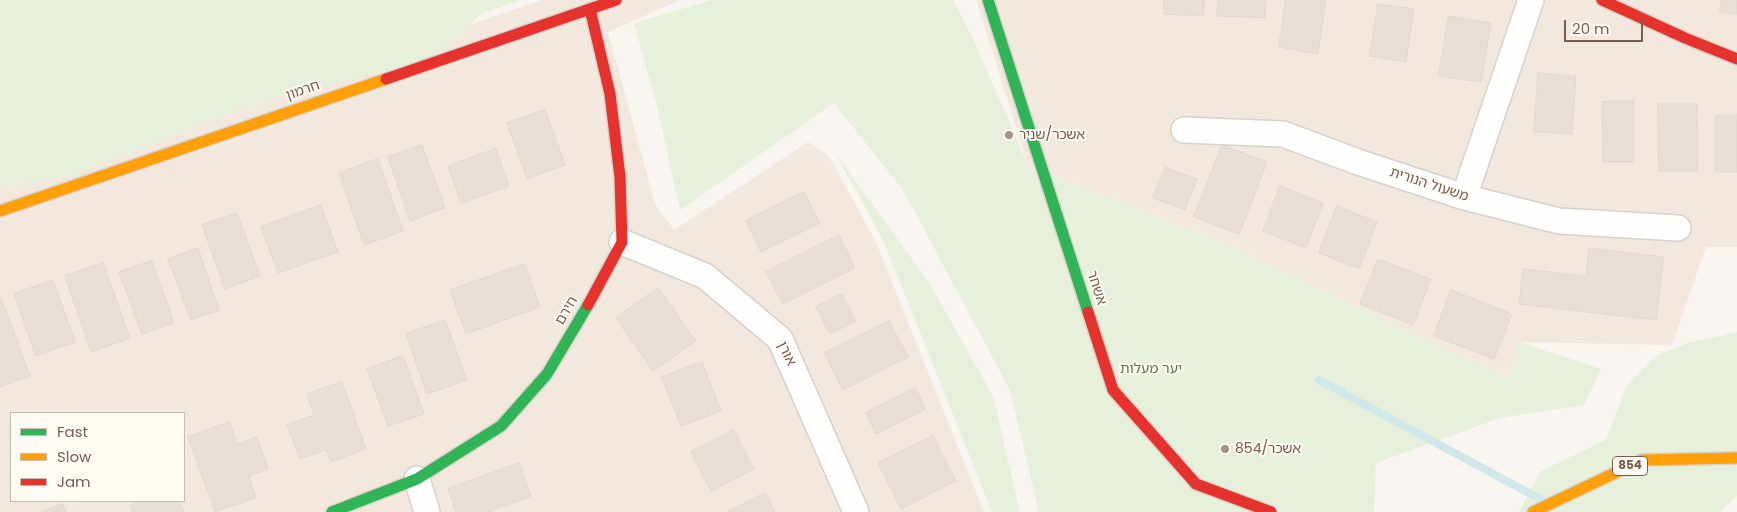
<!DOCTYPE html>
<meta charset="utf-8">
<style>
body{margin:0}
#map{position:relative;width:1737px;height:512px;overflow:hidden;background:#f9f5f0;font-family:Poppins,sans-serif}
canvas{display:block}
.legend{position:absolute;left:10px;top:412px;width:175px;height:90px;box-sizing:border-box;background:#fffaf3;border:1px solid #cabbb1;margin:0;padding:6px 9px;list-style:none;font-size:15px;color:#7a5c4d}
.legend li{display:flex;align-items:center;gap:10px;height:25px}
.legend b{width:25px;border:1px solid #cabbb1}
.scale{position:absolute;left:1564px;top:20px;width:79px;height:22px;box-sizing:border-box;border:2px solid #7a5c4d;border-top:0;padding-left:6px;font-size:15px;line-height:18px;white-space:nowrap;color:#7a5c4d;-webkit-text-stroke:4px #fffaf3;paint-order:stroke}
</style>
<div id="map">
<canvas width="1737" height="512"></canvas>
<ul class="legend">
<li><b style="height:6px;background:#30b455"></b>Fast</li>
<li><b style="height:6px;background:#ff9f0a"></b>Slow</li>
<li><b style="height:6px;background:#e5322d"></b>Jam</li>
</ul>
<div class="scale">20 m</div>
</div>
<script>
const ctx = document.querySelector('canvas').getContext('2d');
ctx.lineJoin = 'round';
function paint(path, color) {
  ctx.fillStyle = color;
  ctx.fill(path, 'evenodd');
}
function trace(path, color, width, dash) {
  ctx.strokeStyle = color;
  ctx.lineWidth = width;
  ctx.lineCap = dash ? 'butt' : 'round';
  ctx.setLineDash(dash || []);
  ctx.stroke(path);
}
function label(font, color, halo, rows, align = 'center') {
  ctx.font = font + ' Poppins,"Noto Sans Hebrew",sans-serif';
  ctx.lineWidth = 4;
  ctx.setLineDash([]);
  ctx.textBaseline = 'middle';
  ctx.strokeStyle = halo;
  ctx.fillStyle = color;
  for (const [text, x, y, turn = 0] of rows) {
    ctx.save();
    ctx.translate(x, y);
    ctx.rotate((+turn || 0) * Math.PI / 180);
    ctx.textAlign = isNaN(turn) ? turn : align;
    if (halo) ctx.strokeText(text, 0, 0);
    ctx.fillText(text, 0, 0);
    ctx.restore();
  }
}
paint(new Path2D(`
 M542 0H680L608 32 655 204 674 230 808 142 829 156 876 242 984 512H0V185ZM11 413H184V501H11Z
 M976 0H1737V247H1706L1672 345 1520 342 1509 380 1235 248 1028 165Z`), '#f2e8de');
paint(new Path2D(`
 M0 0H521L483 13 430 59 241 108 72 176 0 187Z
 M712 0H953L975 43 1028 165 1235 248 1508 379 1519 342 1601 369 1584 405 1500 418 1376 463 1374 512H1039L1010 390 903 190 834 103 680 210 658 110 634 23Z
 M834 151 928 281 993 396 1020 512H992L883 240Z
 M1737 332V496L1720 512H1519L1541 471 1606 440 1626 387 1655 356 1688 343Z`), '#e7f0db');
trace(new Path2D(`
 M1319 380 1542 500`), '#d0e8ea', 8);
const building = new Path2D(`
 M1164 0H1204V16L1164 14Z
 M1218 0H1266L1265 18 1217 16Z
 M1286 0H1326L1318 54 1279 47Z
 M1721 0H1737V14L1720 12Z
 M1378 4 1414 9 1406 62 1370 56Z
 M1449 16 1491 23 1481 82 1439 76Z
 M1538 73 1576 76 1572 134 1534 132Z
 M1634 101V162H1603L1602 102Z
 M1658 104H1697L1698 171H1659Z
 M545 110 565 165 527 179 507 123Z
 M1737 115V172H1715V116Z
 M422 145 445 208 410 221 388 157Z
 M1222 145 1267 162 1239 234 1194 217Z
 M496 149 509 186 461 203 448 166Z
 M378 159 403 231 364 245 339 173Z
 M1165 167 1197 179 1185 210 1153 198Z
 M1280 186 1323 203 1306 248 1263 231Z
 M804 192 820 223 761 252 746 221Z
 M321 205 338 252 278 273 261 227Z
 M1337 206 1377 222 1359 269 1319 253Z
 M237 213 260 276 225 289 202 225Z
 M839 235 855 268 783 304 766 272Z
 M198 248 219 310 191 320 168 259Z
 M1589 248 1664 257 1656 320 1519 304 1523 269 1586 276Z
 M1378 259 1431 279 1413 325 1360 304Z
 M152 261 174 323 142 334 119 272Z
 M103 263 130 338 91 352 65 276Z
 M525 264 540 307 466 334 450 290Z
 M53 280 75 342 36 356 14 294Z
 M658 288 696 341 653 371 616 318Z
 M1451 290 1512 314 1494 359 1434 336Z
 M842 294 856 321 830 334 816 307Z
 M0 298H1L30 376 0 387Z
 M445 320 467 380 427 394 406 334Z
 M889 321 908 357 843 390 824 353Z
 M403 356 424 414 388 426 367 369Z
 M702 362 721 411 681 426 662 377Z
 M342 382 366 449 331 462 326 450 300 459 287 425 314 415 307 394Z
 M915 388 926 409 876 434 866 413Z
 M230 422 237 444 257 437 268 469 249 476 256 498 215 512 188 437Z
 M734 430 754 469 711 491 691 452Z
 M933 436 956 481 901 509 878 463Z
 M519 463 531 496 489 512H456L448 489Z
 M765 493 775 512H727Z
 M143 501H180L184 512H132L130 505Z
 M63 504 66 512H41Z`);
paint(building, '#e6ded7');
trace(building, '#e2d8d2', 1);
const street = new Path2D(`
 M1184 130 1283 134 1358 162 1464 197 1559 221 1678 228
 M1464 197 1531 0
 M622 242 705 276 780 339 856 512
 M417 479 427 512`);
const fast = new Path2D(`
 M988 0 1088 312
 M332 512 417 479 501 426 547 374 588 305`);
const slow = new Path2D(`
 M0 211 386 79
 M1533 512 1642 460 1737 458`);
const jam = new Path2D(`
 M1602 0 1685 38 1737 59
 M386 79 616 0
 M588 305 622 242 620 177 610 94 590 9
 M1088 312 1113 390 1196 484 1271 512`);
trace(street, '#d7d1cb', 28);
trace(fast, '#d9d2cb', 14);
trace(slow, '#d9d2cb', 14);
trace(jam, '#d9d2cb', 14);
trace(street, '#fefefd', 25);
trace(fast, '#30b455', 11);
trace(slow, '#ff9f0a', 11);
trace(jam, '#e5322d', 11);
for (const [x, y, r, color] of [
 [1009,135,5,"#a69286"],
 [1225,449,5,"#a69286"]
]) {
  const dot = new Path2D();
  dot.arc(x, y, r, 0, 2 * Math.PI);
  ctx.fillStyle = color;
  ctx.fill(dot);
  trace(dot, '#fffaf3', 2);
}
for (const [x, y, w] of [
 [1630,466,35]
]) {
  const box = new Path2D();
  box.roundRect(x - w / 2, y - 9.5, w, 19, 4);
  ctx.fillStyle = '#fffaf3';
  ctx.fill(box);
  trace(box, '#7a5c4d', 1);
}
label('bold 12px', '#7a5c4d', null, [
 ["854",1630,466]
]);
label('14px', '#7a5c4d', '#fffaf3', [
 ["חרמון",303,91,-19],
 ["משעול הנורית",1429,185,18],
 ["אשחר",1096,288,72],
 ["חירם",567,311,-60],
 ["אורן",786,354,64]
]);
label('14px', '#7a5c4d', '#fffaf3', [
 ["אשכר/שניר",1019,135],
 ["אשכר/854",1235,449]
], 'left');
label('14px', '#537a41', '#fffaf3', [
 ["יער מעלות",1151,369]
]);
</script>
